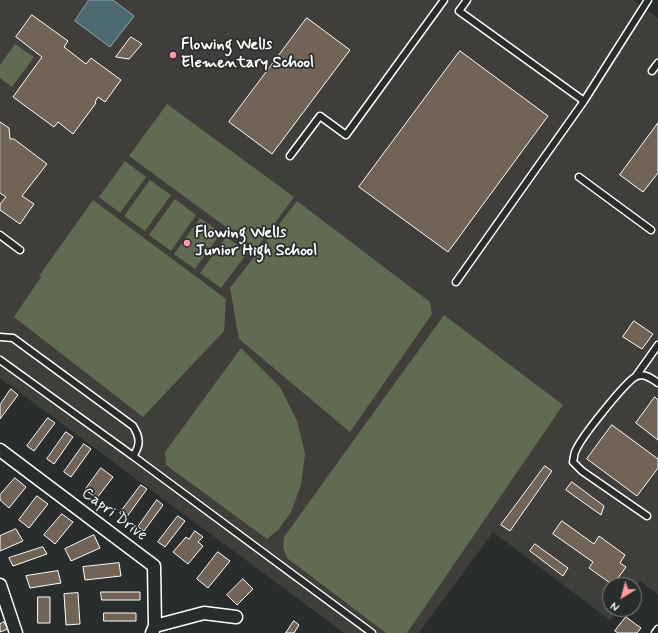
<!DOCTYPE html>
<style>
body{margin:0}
#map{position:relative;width:658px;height:633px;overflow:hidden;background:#2a2d2e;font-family:Mynerve,sans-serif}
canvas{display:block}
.north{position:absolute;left:602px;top:577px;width:40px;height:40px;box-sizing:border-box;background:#2a2d2e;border:1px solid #7f8182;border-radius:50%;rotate:217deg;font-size:11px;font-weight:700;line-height:16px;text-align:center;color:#fff}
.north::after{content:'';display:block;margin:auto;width:14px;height:18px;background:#ff9aa2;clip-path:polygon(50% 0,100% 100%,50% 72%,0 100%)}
</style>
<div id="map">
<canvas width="658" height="633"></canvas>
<div class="north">N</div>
</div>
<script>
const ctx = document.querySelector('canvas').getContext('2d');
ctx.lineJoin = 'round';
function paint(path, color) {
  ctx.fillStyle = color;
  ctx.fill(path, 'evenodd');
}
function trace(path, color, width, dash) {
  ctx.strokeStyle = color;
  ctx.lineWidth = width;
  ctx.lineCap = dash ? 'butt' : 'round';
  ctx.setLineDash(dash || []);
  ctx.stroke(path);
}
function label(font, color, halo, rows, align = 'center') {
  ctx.font = font + ' Mynerve,sans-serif';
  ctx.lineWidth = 3.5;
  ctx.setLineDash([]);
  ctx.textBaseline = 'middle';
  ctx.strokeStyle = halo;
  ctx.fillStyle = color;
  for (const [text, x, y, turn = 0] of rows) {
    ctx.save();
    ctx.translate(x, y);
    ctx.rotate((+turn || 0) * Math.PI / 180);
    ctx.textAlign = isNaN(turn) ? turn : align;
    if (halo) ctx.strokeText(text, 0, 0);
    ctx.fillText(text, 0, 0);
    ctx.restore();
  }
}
paint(new Path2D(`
 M0 0H633L658 18V594L639 581 634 588V585H610V609H618L610 620 493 532 419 633H344L0 378Z`), '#3f3e3a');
paint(new Path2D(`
 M15 44 34 57 12 87 0 78V65Z
 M167 104 294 197 256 249 129 156Z
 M125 161 146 177 120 213 99 197Z
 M150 180 171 195 145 231 124 216Z
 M175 199 196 215 171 251 149 235Z
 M93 200 226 299 224 331 143 417 14 317 41 277 39 276Z
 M297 201 430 302 432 314 350 432 239 339 230 288Z
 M200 218 221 233 195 269 174 254Z
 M226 237 248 252 221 288 200 273Z
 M444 315 563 405 407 633H386L287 558 283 547 284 537Z
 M241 348 280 387 297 421 305 454 301 485 291 512 279 529 267 539 166 465 165 452Z`), '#616b51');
const water = new Path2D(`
 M89 0H113L134 16 110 47 75 21Z`);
paint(water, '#4d6a72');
trace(water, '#94a6aa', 1);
const building = new Path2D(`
 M32 15 68 41 64 47 86 64 91 58 121 80 105 102 98 97 95 102 96 103 73 134 58 122 54 127 13 97 42 57 16 37Z
 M307 18 350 50 272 154 229 122Z
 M131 37 142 44 129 59 116 57Z
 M460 51 548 116 448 252 359 187Z
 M0 122 9 128 10 139H14L47 164 22 196 34 204 20 224 0 210V204L6 197 0 193Z
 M658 123V173L643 192 620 175Z
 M634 321 653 334 642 349 623 337Z
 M11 389 18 395 0 419V405Z
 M655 397 658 400V440L636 423Z
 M48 418 55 423 34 451 27 446Z
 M612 425 658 459V468L637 496 587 459Z
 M66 432 73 437 54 464 47 459Z
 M84 444 91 449 71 477 64 472Z
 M545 466 552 471 510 531 501 525Z
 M101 468 113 477 97 498 85 490Z
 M15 478 26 487 9 508 0 500V495Z
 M572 482 604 506 601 515 566 490Z
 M141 485 147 489 126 518 120 513Z
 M37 496 48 504 29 528 19 520Z
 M157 500 163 505 144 531 138 527Z
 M62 514 73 522 55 544 44 535Z
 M178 516 185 521 165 547 158 542Z
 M562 521 594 544 599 536 625 555 620 563 626 567 613 585 589 568 593 562 553 534Z
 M16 529 23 541 0 551V536Z
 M195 531 203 537 198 542 203 546 188 564 173 552 186 537 189 539Z
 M94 535 100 548 71 561 65 549Z
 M535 544 568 568 563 576 530 551Z
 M43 547 47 554 13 566 9 558Z
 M218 552 230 561 208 588 197 579Z
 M119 563 121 576 85 580 83 567Z
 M58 571 61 583 30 588 26 576Z
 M243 579 253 589 237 605 227 595Z
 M101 592H140V600H102Z
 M78 593 80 624 66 625 64 594Z
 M38 597H50V623H38Z
 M104 613H136V621H104Z
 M626 617 641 628 637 633H618L615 631Z
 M294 621 299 625 294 633H286Z
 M4 622 8 629 0 632V624Z`);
paint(building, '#716457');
trace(building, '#fff', 1);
const lane = new Path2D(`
 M467 0 459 11 584 101
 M652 71 658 63
 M290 156 320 116 346 135 444 0
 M579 177 651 230
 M0 235 20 250
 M456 282 584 101 648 0
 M0 337 13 338 133 426C140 437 141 445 133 456L0 360
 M636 376 658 345
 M133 456 372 633
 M647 516 582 471 573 462C574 458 574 453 576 450 582 436 624 384 635 377 644 372 652 379 658 383
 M655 633 658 629`);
const street = new Path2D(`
 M0 450 154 566 155 626 152 633
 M0 585 16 633
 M155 626 204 613 236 617`);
trace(lane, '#fff', 9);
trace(street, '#fff', 15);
trace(lane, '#2a2d2e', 6);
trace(street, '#2a2d2e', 12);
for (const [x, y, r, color] of [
 [173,55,4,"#ff9aa2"],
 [187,243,4,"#ff9aa2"]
]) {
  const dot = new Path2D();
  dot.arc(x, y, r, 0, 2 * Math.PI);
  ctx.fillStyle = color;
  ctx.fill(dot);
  trace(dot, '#2a2d2e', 1.5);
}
label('bold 16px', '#fff', '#2a2d2e', [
 ["Flowing Wells",181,46],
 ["Elementary School",181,64],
 ["Flowing Wells",195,234],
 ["Junior High School",195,252]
], 'left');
label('16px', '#fff', '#2a2d2e', [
 ["Capri Drive",114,515,37]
]);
</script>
